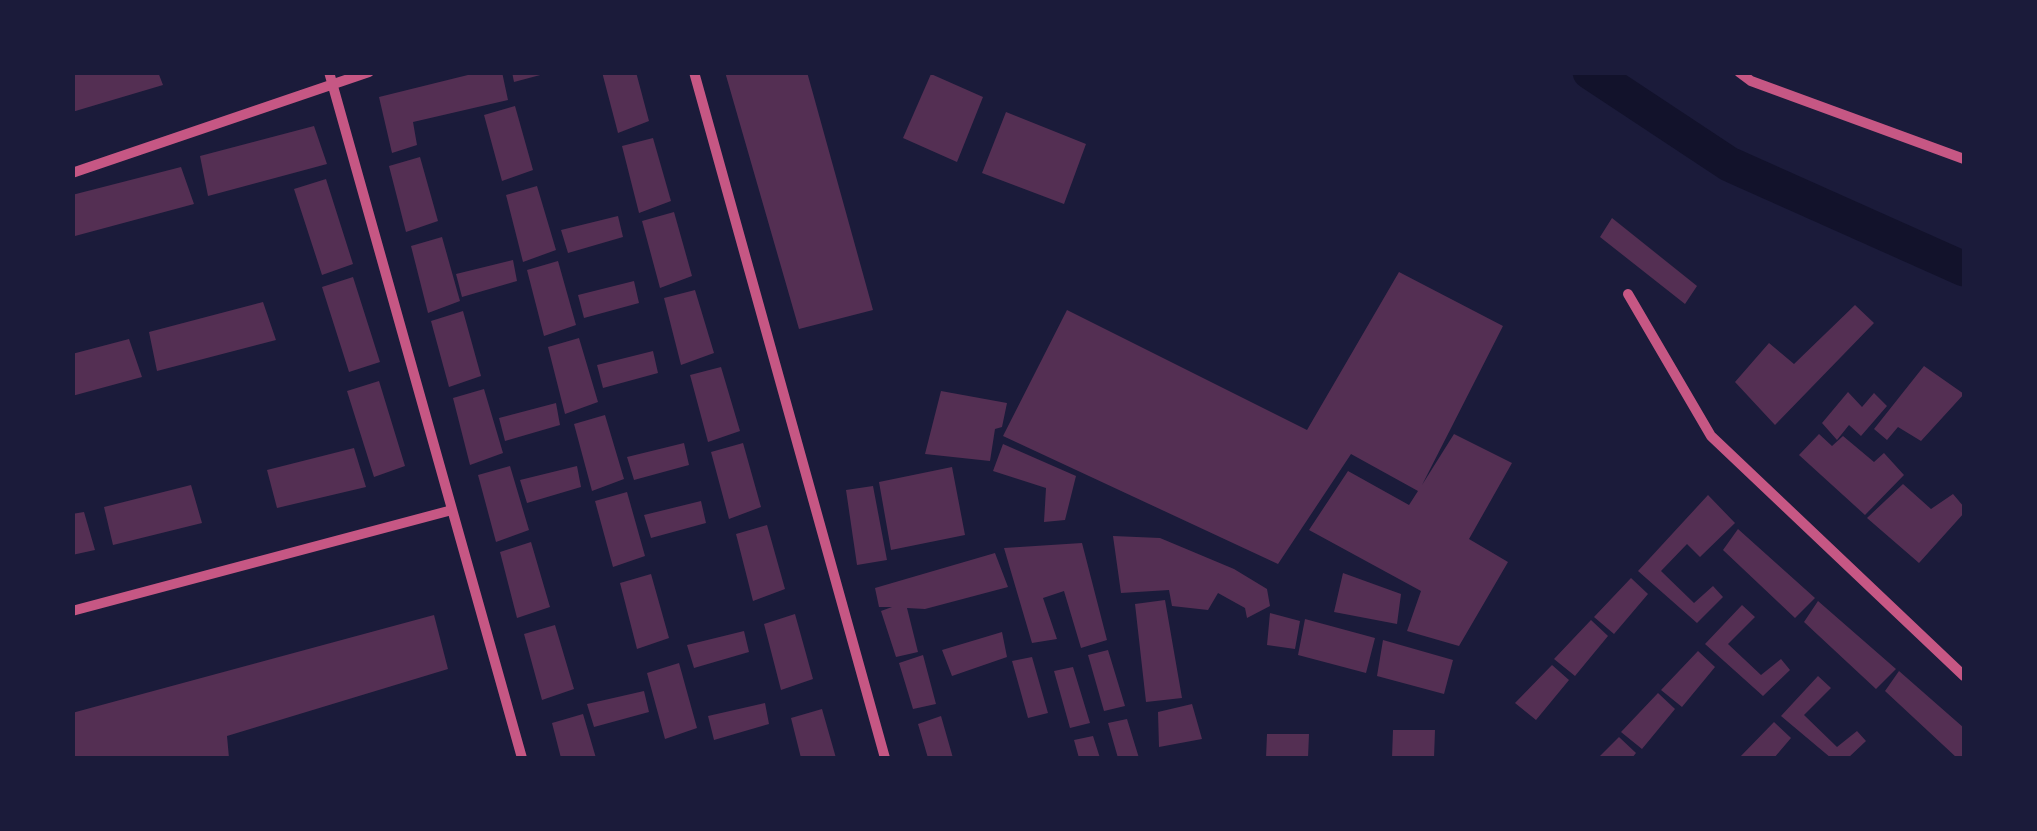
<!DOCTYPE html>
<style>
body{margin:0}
#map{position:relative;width:2037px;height:831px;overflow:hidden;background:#1b1b3a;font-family:"Zilla Slab",serif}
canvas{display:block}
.frame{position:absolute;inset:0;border:75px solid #1b1b3a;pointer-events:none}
</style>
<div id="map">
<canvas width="2037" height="831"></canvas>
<div class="frame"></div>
</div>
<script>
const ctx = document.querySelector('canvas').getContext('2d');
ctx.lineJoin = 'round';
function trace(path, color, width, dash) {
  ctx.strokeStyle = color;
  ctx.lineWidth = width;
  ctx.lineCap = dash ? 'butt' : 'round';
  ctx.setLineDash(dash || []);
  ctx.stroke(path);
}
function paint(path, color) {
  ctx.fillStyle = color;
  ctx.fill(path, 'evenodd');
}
trace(new Path2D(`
 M1590 72 1729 164 1964 269`), '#12122b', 35);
paint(new Path2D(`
 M72 72H158L163 85 72 112Z
 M480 72H502L508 100 413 122 417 145 392 153 379 97Z
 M512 72H544V74L514 82Z
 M602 72H636L649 121 618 133Z
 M725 72H807L873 310 799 329Z
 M931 74 983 97 957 162 903 138Z
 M515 106 533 170 502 181 484 115Z
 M1006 112 1086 144 1064 204 982 173Z
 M314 126 327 164 208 196 200 156Z
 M653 138 671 201 639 213 622 146Z
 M420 157 438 221 406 232 389 166Z
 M181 167 194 204 75 236 72 195Z
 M326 179 353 264 322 275 294 189Z
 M537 186 556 250 523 262 506 195Z
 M674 212 692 276 660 288 642 221Z
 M618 216 623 237 568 253 561 230Z
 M1612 218 1697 286 1685 304 1600 237Z
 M442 237 460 301 428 313 411 246Z
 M513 260 517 281 462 297 456 274Z
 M558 261 576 325 544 336 527 270Z
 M1399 272 1503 326 1422 485 1454 434 1512 463 1469 539 1508 562 1459 646 1407 631 1421 591 1309 530 1348 471 1409 505 1418 491 1351 454 1278 564 1003 436 1067 310 1307 430Z
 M353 277 380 362 349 372 322 287Z
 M634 281 639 303 584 318 578 295Z
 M695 290 714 353 681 365 664 298Z
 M263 302 276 340 157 371 149 332Z
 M1855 305 1874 323 1775 425 1735 382 1769 343 1794 364Z
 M463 311 481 376 449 387 431 321Z
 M579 338 598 402 565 414 548 347Z
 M129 339 142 377 72 396V354Z
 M653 351 658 373 603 388 597 365Z
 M1924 366 1964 394 1921 441 1898 427 1887 440 1874 429Z
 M721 367 740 431 708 442 690 375Z
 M379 381 405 466 374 477 347 391Z
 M484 389 503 453 470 465 453 398Z
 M941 391 1007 403 1002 427 995 429 990 461 925 454Z
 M1848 392 1862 407 1874 393 1887 406 1861 436 1849 425 1837 440 1822 423Z
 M556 403 560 425 505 441 499 418Z
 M605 415 624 479 592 491 574 424Z
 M1819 434 1832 446 1843 436 1874 462 1884 453 1904 475 1865 515 1799 455Z
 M684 443 689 465 634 480 627 457Z
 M743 443 761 507 729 519 711 452Z
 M1003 444 1076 476 1065 520 1044 522 1046 488 993 471Z
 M354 448 366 487 277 508 267 470Z
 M510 466 529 530 496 542 478 475Z
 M577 466 581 487 527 503 520 480Z
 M952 467 965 535 891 550 879 482Z
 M1903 484 1931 509 1953 494 1964 507V513L1919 563 1867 518Z
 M191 485 202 523 113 545 104 507Z
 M873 486 887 560 857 565 846 490Z
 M627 492 645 556 613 567 595 501Z
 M1708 495 1735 523 1700 557 1687 544 1661 571 1694 603 1713 586 1723 597 1697 623 1638 571Z
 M701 501 706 523 651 538 644 515Z
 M84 512 95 550 72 555V514Z
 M767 525 785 589 753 601 736 534Z
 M1738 529 1815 598 1795 618 1723 550Z
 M1113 536 1160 538 1234 569 1267 589 1270 606 1247 618 1245 608 1218 593 1208 610 1172 606 1169 590 1121 593Z
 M531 542 550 607 517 618 500 552Z
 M1082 543 1107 640 1081 648 1064 591 1043 598 1057 639 1032 643 1004 548Z
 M995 553 1008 587 925 609 907 608 918 652 896 657 881 611 892 607H879L875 588Z
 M1343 573 1401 594 1397 624 1334 612Z
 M651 574 669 638 637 649 620 583Z
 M1631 578 1648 594 1614 634 1594 617Z
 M1165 600 1182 698 1146 702 1135 604Z
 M1818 601 1896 669 1876 689 1804 622Z
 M1742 605 1755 617 1728 644 1761 675 1781 659 1790 670 1763 696 1705 644Z
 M1270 613 1300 621 1295 649 1267 645Z
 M795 614 813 679 781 690 764 624Z
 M434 615 448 669 227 736 229 758H72V713Z
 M1305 619 1375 638 1366 673 1298 655Z
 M1591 620 1608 636 1575 676 1554 659Z
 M555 625 574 689 542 700 524 634Z
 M744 631 749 652 694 668 687 645Z
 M1002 632 1007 657 952 676 942 650Z
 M1383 640 1453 660 1444 694 1377 676Z
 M1108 650 1125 706 1104 711 1088 655Z
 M1698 651 1715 667 1682 707 1661 690Z
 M923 655 936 704 913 709 899 663Z
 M1032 657 1048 713 1028 718 1012 661Z
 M679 663 697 728 665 739 647 673Z
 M1552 665 1569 680 1536 720 1515 703Z
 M1073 667 1090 723 1070 728 1054 671Z
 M1899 671 1964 728V758H1957L1885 691Z
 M1818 676 1831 688 1804 715 1837 747 1857 731 1866 741 1848 758H1831L1781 716Z
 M644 691 649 712 594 727 587 704Z
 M1658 693 1675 709 1642 749 1621 732Z
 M765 703 769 724 714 740 708 716Z
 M1192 704 1202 739 1159 747 1158 712Z
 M822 709 836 758H801L791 718Z
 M583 714 596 758H561L552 723Z
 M941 716 953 758H928L918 724Z
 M1127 719 1139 758H1118L1108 723Z
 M1774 722 1791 738 1774 758H1739Z
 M1393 730H1435L1434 758H1392Z
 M1267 734H1309L1308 758H1266Z
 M1093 736 1100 758H1079L1074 740Z
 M1619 737 1636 753 1632 758H1598Z`), '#542f53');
trace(new Path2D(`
 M329 72 522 758
 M694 72 885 758
 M1739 72 1751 81 1964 159
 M72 173 369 72
 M1628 294 1711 436 1964 676
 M72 611 452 510`), '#c65784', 10);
</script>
